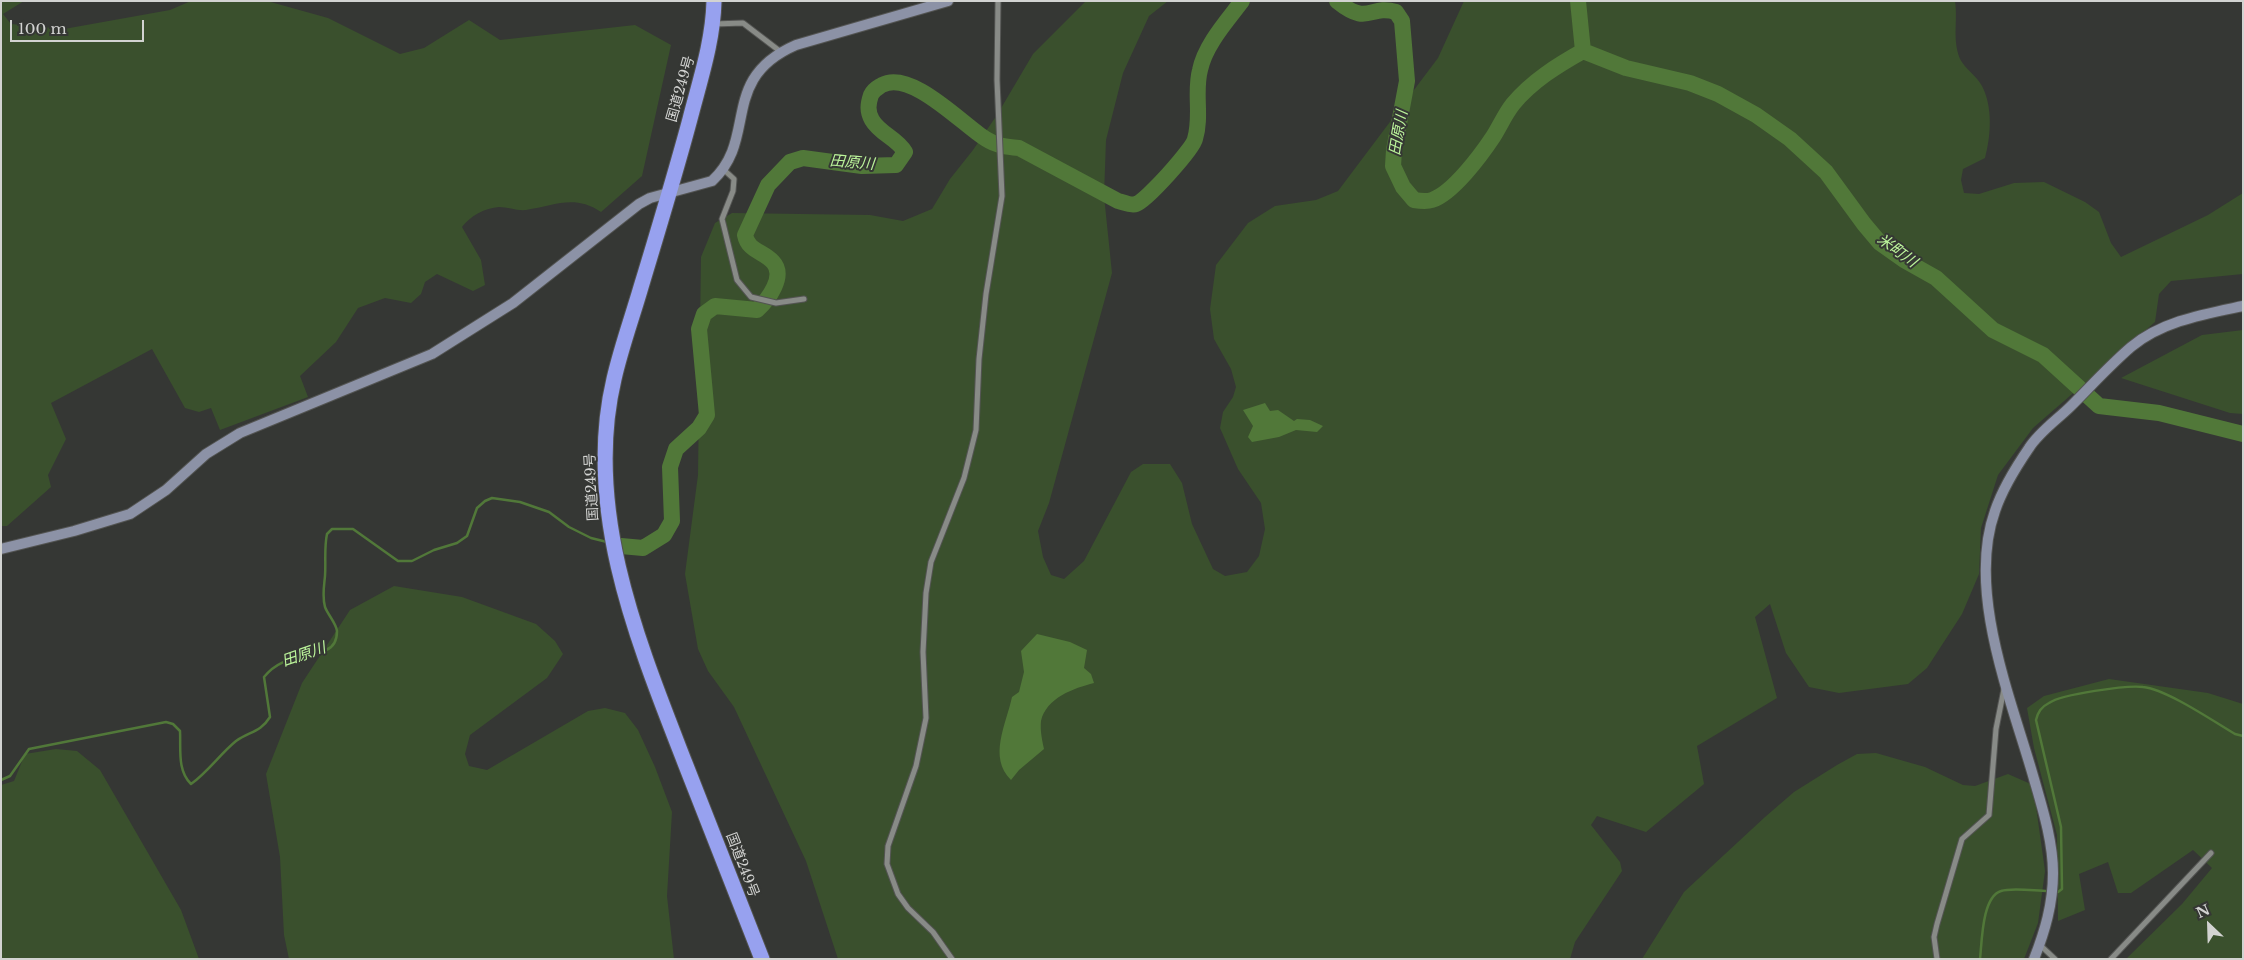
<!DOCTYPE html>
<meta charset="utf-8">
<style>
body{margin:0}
#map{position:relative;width:2244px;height:960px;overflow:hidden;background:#353734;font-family:"Libre Baskerville",serif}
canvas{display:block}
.frame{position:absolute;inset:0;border:2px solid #d2d3d1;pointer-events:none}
.north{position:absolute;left:2184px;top:900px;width:50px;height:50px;-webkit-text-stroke:4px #353734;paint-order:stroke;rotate:336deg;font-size:14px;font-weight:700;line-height:20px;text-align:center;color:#d2d3d1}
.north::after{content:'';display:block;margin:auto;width:18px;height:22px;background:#d2d3d1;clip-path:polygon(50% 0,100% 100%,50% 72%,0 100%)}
.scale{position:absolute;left:10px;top:20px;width:134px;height:22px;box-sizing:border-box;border:2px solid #d2d3d1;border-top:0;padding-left:6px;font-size:15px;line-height:18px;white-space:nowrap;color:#d2d3d1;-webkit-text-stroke:4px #353734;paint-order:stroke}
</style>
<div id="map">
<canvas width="2244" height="960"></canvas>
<div class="frame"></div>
<div class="north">N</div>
<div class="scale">100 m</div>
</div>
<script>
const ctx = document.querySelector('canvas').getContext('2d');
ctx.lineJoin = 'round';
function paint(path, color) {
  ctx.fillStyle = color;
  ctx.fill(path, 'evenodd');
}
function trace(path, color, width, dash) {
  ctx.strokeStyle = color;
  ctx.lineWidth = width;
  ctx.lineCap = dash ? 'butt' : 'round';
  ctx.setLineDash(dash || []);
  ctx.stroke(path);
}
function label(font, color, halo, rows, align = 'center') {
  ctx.font = font + ' "Libre Baskerville","Noto Sans JP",serif';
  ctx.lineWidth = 4;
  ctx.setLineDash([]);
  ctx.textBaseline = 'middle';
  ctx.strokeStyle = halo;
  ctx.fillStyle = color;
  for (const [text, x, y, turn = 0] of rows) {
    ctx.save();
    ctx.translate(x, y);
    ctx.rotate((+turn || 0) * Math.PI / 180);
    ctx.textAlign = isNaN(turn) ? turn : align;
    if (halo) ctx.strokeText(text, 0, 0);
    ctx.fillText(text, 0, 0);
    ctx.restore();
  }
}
paint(new Path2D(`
 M1 1H24L3 14 11 24 64 29 170 10 191 1H267L328 18 400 54 424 48 469 20 500 40 635 25 671 45 642 176 601 212C574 194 554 206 526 210 517 211 508 207 499 207 485 208 470 216 462 227L481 260 485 285 473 291 437 274 425 282 421 294 411 303 385 298 358 308 336 342 300 376 308 397 220 430 211 408 199 412 185 408 152 349 51 403 66 439 48 475 51 487 7 526H1Z
 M1086 1H1168L1149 16 1123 73 1106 140 1104 196 1112 273 1049 503 1038 531 1043 557 1051 575 1064 579 1084 561 1131 472 1143 464H1170L1182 483 1192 524 1213 569 1225 576 1247 572 1259 556 1265 529 1261 503 1238 469 1220 428 1223 412 1233 397 1236 387 1231 369 1214 339 1210 309 1216 265 1248 223 1275 206 1316 200 1338 191 1438 58 1464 1H1955C1958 21 1952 39 1960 59 1965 69 1977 76 1982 86 1993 107 1991 136 1985 158L1963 169 1961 180 1964 193 1979 194 2014 183 2044 182 2085 202 2099 212 2111 243 2121 257 2208 215 2243 193V274L2171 281 2159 294 2155 322 2033 428 1998 475 1981 528 1979 574 1962 614 1927 668 1908 684 1839 693 1809 687 1786 653 1770 604 1755 617 1777 698 1697 746 1704 784 1646 832 1597 816 1591 825 1620 862 1622 871 1575 942 1570 959H838L806 861 734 707 708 671 698 649 685 574 698 475 701 257 715 223 732 213 870 215 903 221 932 209 950 179 973 150 997 115 1033 54Z
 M2243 330V414L2230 413 2121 378 2202 335Z
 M394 586 462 597 536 624 555 641 563 654 547 678 470 735 465 754 469 766 487 770 588 711 605 708 625 713 638 730 655 767 672 812 667 896 674 959H289L284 935 280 857 266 774 302 683 350 610Z
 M2109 679 2208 693 2243 704V959H2126L2182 904 2212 868 2193 850 2131 893H2118L2108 862 2079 874 2085 910 2058 921 2057 835 2034 748 2027 708 2044 696Z
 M56 749 77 751 100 770 181 910 199 959H1V785L14 781 25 754Z
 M1876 753 1925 767 1963 785 1975 786 2008 774 2033 785 2045 871 2038 923 2024 959H1642L1684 892 1765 817 1794 792 1837 765 1857 754Z`), '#3a502d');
paint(new Path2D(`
 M1265 403 1270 411 1278 410 1294 421 1297 419 1310 420 1323 426 1317 432 1296 430 1279 437 1252 442 1248 437 1253 426 1243 410Z
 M1037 634 1070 642 1087 650 1084 668 1091 674 1094 683C1074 688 1046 698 1041 721 1040 730 1042 740 1044 749L1019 770 1011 780C988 757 1006 725 1012 697L1019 692 1024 672 1021 651Z`), '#517839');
trace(new Path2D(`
 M1 780 10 776 29 749 166 722 173 724 180 731C181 748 177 771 191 784 208 772 220 754 236 741 250 731 260 733 270 717L264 677C283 654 302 661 326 650 334 647 337 639 337 631 336 623 328 615 325 607 322 596 324 587 325 576 326 562 324 548 327 534L332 529H353L398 561H412L434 550 457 543 467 536 477 508 485 501 492 498 520 502 549 512 569 527 591 538 607 542
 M2058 892 2062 889 2061 827 2036 720C2038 712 2041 707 2049 703 2062 694 2127 685 2143 687 2166 689 2213 721 2235 734L2243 736
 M1980 959C1982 941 1982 897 2001 891 2012 887 2036 891 2048 891`), '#517839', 2.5);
trace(new Path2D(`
 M1337 1C1369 27 1369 4 1396 12L1402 21 1407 81 1394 150 1393 166 1403 187 1414 200C1420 201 1426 202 1432 200 1453 193 1481 155 1493 137 1500 126 1505 114 1513 104 1532 81 1558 65 1583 51
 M1578 1 1583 51
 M1583 51 1626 68 1690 83 1718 94 1756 115 1790 139 1826 172 1864 224 1880 243 1904 260 1936 278 1993 330 2043 355 2099 406 2159 413 2243 434
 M621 546 643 548 664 535 672 521 670 467 676 449 699 428 707 415 699 329 704 314 715 306 757 310C768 300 786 276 773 262 763 251 748 251 745 235L768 185 790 162 803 158 862 166 896 165 905 152C897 138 880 134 872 120 867 111 868 104 871 95 874 89 877 88 882 85 911 69 963 125 986 139 997 146 1007 147 1019 148L1118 201C1123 202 1131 206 1136 204 1146 201 1193 149 1195 139 1202 116 1194 92 1200 70 1205 45 1227 21 1242 1`), '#517839', 16);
const street = new Path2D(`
 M714 24 743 23 781 52
 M723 169 734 179 733 191 722 219 737 280 751 297 776 303 804 299
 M2040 945 2055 959
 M952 959 933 932 908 908 898 894 887 864 888 846 916 766 926 718 923 652 926 593 931 562 964 478 976 430 979 359 986 294 1002 196 997 80 998 1
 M1937 959 1934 937 1937 924 1962 839 1989 815 1996 729 2004 689
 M2111 959 2211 853`);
const secondary = new Path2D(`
 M1 549 74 531 130 514 166 490 206 454 240 433 432 354 513 303 639 204 650 198 712 181C759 138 718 79 796 45L948 1
 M2034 959C2045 931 2053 904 2053 873 2053 842 2043 810 2034 779 2012 701 1966 592 1995 511 2002 490 2016 467 2029 448 2039 432 2058 419 2071 406 2091 386 2110 365 2131 347 2162 321 2205 314 2243 306`);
const highway = new Path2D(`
 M714 1C713 42 700 80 690 119 675 175 658 231 641 287 632 318 621 348 614 379 583 510 638 642 685 763 710 828 736 893 762 959`);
trace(street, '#535452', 7);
trace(secondary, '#535452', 12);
trace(highway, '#535452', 17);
trace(street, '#888b87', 5);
trace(secondary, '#8c92a6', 10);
trace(highway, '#97a1ef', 15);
label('14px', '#d2d3d1', '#353734', [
 ["国道249号",681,89,-74],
 ["国道249号",592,487,-93],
 ["国道249号",742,865,69]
]);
label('italic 15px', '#bcf59b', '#353734', [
 ["田原川",1399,133,-80],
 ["田原川",852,163,5],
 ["米町川",1897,251,36],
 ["田原川",304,655,-19]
]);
</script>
